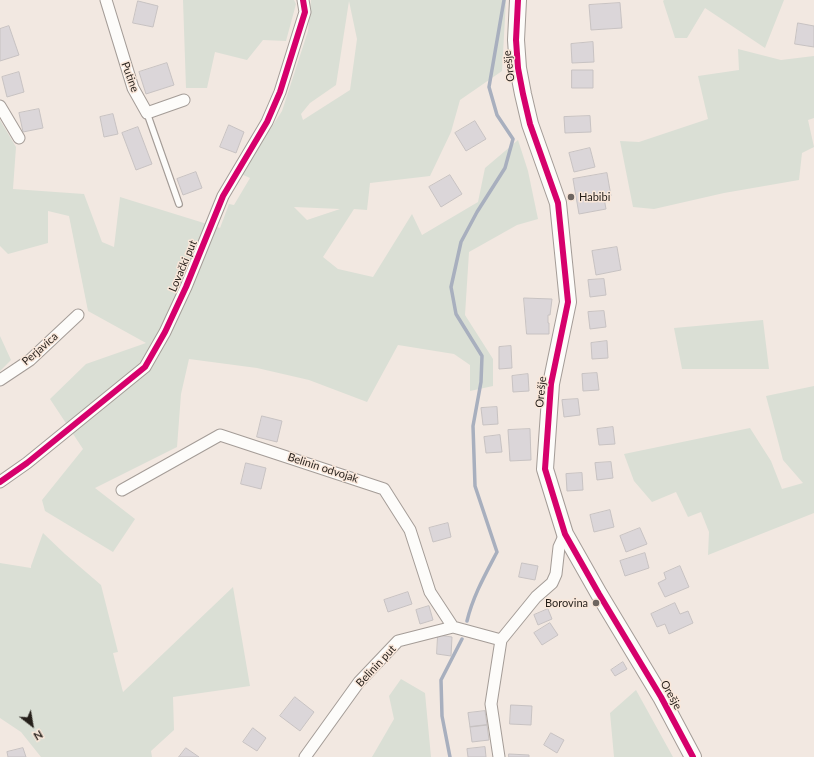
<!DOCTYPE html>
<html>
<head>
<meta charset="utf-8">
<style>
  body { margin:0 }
  #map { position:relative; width:814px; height:757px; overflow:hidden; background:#f2e8e1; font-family:Lato,sans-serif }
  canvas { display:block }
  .north { position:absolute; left:12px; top:705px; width:40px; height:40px; -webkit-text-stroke:3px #f9e7da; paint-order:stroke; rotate:149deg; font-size:11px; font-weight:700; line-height:16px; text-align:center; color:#251f1a }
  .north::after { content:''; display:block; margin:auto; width:14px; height:18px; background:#251f1a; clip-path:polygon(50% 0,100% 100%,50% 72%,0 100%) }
</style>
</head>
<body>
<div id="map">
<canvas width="814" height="757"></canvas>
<div class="north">N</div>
</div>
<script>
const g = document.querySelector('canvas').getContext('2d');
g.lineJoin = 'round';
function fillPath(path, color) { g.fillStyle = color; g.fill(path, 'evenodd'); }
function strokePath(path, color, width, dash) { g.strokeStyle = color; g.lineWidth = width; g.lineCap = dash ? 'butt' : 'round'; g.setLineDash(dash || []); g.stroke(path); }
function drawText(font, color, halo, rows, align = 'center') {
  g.font = font + ' Lato,sans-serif'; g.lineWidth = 3; g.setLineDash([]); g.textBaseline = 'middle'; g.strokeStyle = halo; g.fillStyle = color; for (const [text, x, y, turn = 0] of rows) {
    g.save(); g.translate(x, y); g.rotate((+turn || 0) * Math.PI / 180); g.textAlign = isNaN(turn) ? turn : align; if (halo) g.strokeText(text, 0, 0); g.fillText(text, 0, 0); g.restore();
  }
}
const green = new Path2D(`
  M183,0H294L296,4L286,41L263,40L247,60L215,52L207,88H186Z
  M311,0H506L502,71L460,100L451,132L430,176L370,183L367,210L354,209L323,257L338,269L373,277L412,214L422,235L478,202L485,168L518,140L528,171L538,219L517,225L469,252L465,315L493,359V386L470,391V365L454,354L398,345L367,402L309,380L257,368L189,359L181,394L177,447L95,488L135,519L113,552L45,511L42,500L83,449L50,399L86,364L146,343L88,311L69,216L48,211V243L8,254L0,246V120L16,147L13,189L84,194L102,242L114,247L120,197L220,228L229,204L234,205L250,178L241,174L282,111L308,31ZM349,1L357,39L350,90L303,120L301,114L310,103L336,85ZM294,207L340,209L307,220Z
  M664,0H784L765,48L705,8L687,38H675L663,1Z
  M738,49L781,60L814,56V118L808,120L814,147L802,153L799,180L724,193L654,209L633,207L620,141L639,142L708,119L698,76L739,70Z
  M763,320L769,369H682L674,328Z
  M0,336L11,360L0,371Z
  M814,386V513L708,555L709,532L701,512L688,517L676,492L652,502L634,481L624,454L750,428L771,461L782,489L803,483L783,460L766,396Z
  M43,533L65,554L101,585L118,652L113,653L123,692L233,587L250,686L173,697L174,730L151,751L152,757H41L21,732L0,718V563L31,568V566Z
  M401,679L425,693L431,757H372L394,719L389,696Z
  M636,690L673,757H614L610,713Z`);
const stream = new Path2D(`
  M467,621C473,596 485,575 497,552L475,486L473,426L481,382L482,356L456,314L451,287L461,242L477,212L505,168L513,139L497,115L489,87L504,0
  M450,757L442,716L441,680L462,639`);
const building = new Path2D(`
  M138,1L158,6L153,27L133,23Z
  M620,3L622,28L591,30L589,5Z
  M798,23L814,26V47L795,44Z
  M9,26L19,55L0,61V29Z
  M593,42L594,62L572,63L571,44Z
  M167,63L174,85L146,94L139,72Z
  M572,70H593V88H572Z
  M19,72L24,92L7,97L2,77Z
  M39,109L43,128L23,132L19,113Z
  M113,114L118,134L104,137L100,117Z
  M590,116L591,132L565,133L564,117Z
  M475,121L486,139L466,151L455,133Z
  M229,125L244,132L236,153L220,147Z
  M138,127L152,164L136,170L122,133Z
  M590,148L595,167L574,172L569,153Z
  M196,172L202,188L183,195L177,179Z
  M607,173L611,196L604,198L606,209L579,214L573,179Z
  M450,175L462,194L441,207L429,187Z
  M617,247L621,270L596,275L592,251Z
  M604,279L606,295L590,297L588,280Z
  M524,298L552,299L550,315H548V323H549V334H527Z
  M604,311L606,327L590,329L588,312Z
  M607,341L608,358L592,359L591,343Z
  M511,346L512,368L499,369V347Z
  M597,373L599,390L583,391L582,374Z
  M528,374L529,391L513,392L512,376Z
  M578,399L580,415L564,417L562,400Z
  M497,407L498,424L483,425L481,408Z
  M262,416L282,421L277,442L257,437Z
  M613,427L615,444L599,445L597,429Z
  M530,429L531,460L510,461L508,430Z
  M500,435L502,452L486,453L484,437Z
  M611,462L613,478L597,480L595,463Z
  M246,463L266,468L261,489L241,484Z
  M582,473L583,490L567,491L566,474Z
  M610,510L614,527L594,532L590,515Z
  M448,523L451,537L433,542L429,528Z
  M640,528L647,544L626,552L620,536Z
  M645,553L649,568L625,576L620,561Z
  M522,563L538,566L535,580L519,577Z
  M680,566L689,587L665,597L658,583L666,579L664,573Z
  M408,592L412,604L388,612L384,600Z
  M675,603L680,614L688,611L693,623L669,634L665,624L657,627L651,614Z
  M429,606L433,620L420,624L416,610Z
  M548,609L552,619L538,625L534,615Z
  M550,623L558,635L542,645L534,633Z
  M438,635L452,637L451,656L437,654Z
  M623,662L627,669L615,676L611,670Z
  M295,697L314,712L300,731L280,716Z
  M511,705L532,706L531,725L510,724Z
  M485,711L487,725L470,727L468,713Z
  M487,725L489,740L472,742L470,727Z
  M253,728L266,738L257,751L243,742Z
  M551,733L564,740L557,753L544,745Z
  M485,747L486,757H468L467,749Z
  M23,748L26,757H8L7,752Z
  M186,748L199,757H179Z
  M509,754L529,755V757H509Z`);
const lane = new Path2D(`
  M147,113L179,204`);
const street = new Path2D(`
  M106,0L133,88L147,113L184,100
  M0,106L19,138
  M0,380L30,360L78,315
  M0,482L27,463L145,367L165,332L186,287L223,196L267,122L280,92L305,12L303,0
  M122,490L220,435L384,489L410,530L430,592L453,627
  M305,757L359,682L398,641L453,627L501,640
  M499,757L491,704L501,640L536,597L552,583L556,574L559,547L565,534`);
const secondary = new Path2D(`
  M518,0L516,40L518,68L523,94L530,124L558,203L568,302L551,384L545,469L565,534L599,594L661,697L693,757`);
const cycleway = new Path2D(`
  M518,0L516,40L518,68L523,94L530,124L558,203L568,302L551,384L545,469L565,534L599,594L661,697L693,757
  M0,482L27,463L145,367L165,332L186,287L223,196L267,122L280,92L305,12L303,0`);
const markers = [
  [571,197,4,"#6d6560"],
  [596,603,4,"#6d6560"]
];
const streetNames = [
  ["Orešje",509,66,-97],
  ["Putine",130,77,70],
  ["Lovački put",183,266,-67],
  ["Perjavica",40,349,-41],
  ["Orešje",541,392,-84],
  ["Belinin odvojak",323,468,18],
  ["Belinin put",376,666,-47],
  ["Orešje",671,695,61]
];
const poiNames = [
  ["Habibi",579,197],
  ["Borovina",588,603,"right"]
];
fillPath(green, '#dadfd5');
strokePath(stream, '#a8afbe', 3.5);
fillPath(building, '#dbd6d9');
strokePath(building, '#c7c2c2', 1);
strokePath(lane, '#a49c97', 8);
strokePath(street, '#a49c97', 13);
strokePath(secondary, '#a49c97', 18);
strokePath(lane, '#fdfcfa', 5.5);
strokePath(street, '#fdfcfa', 11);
strokePath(secondary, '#fdfcfa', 16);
strokePath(cycleway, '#d6006c', 6);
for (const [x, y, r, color] of markers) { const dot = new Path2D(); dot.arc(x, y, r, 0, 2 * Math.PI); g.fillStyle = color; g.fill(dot); strokePath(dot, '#f9e7da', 1.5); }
drawText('11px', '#251f1a', '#f9e7da', streetNames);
drawText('11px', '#251f1a', '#f9e7da', poiNames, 'left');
</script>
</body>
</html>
